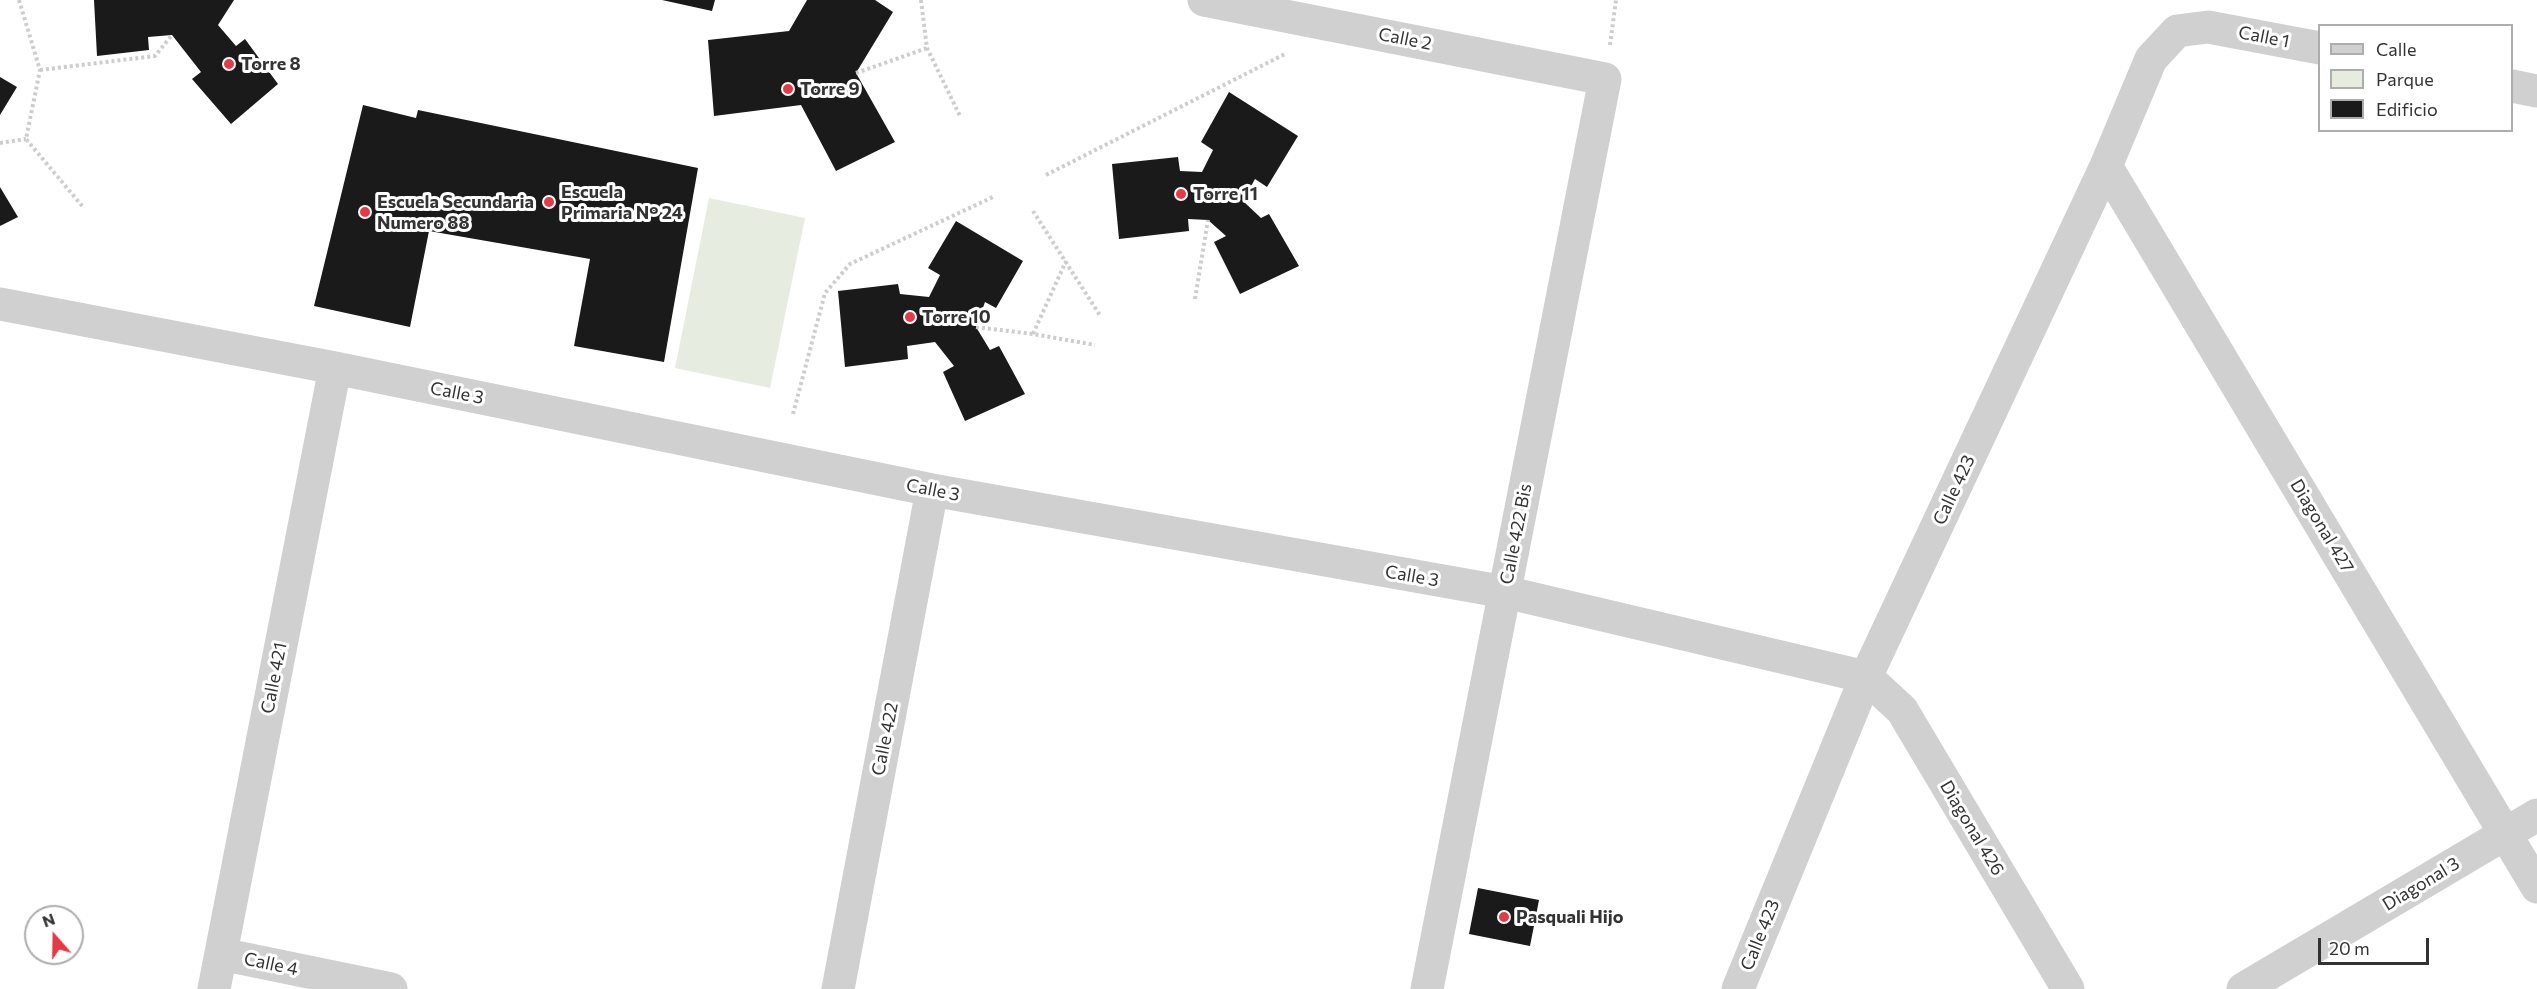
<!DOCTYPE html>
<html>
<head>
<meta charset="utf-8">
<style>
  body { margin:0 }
  #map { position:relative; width:2537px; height:989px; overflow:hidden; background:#fff; font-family:Commissioner,sans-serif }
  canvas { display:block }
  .legend { position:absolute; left:2318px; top:24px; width:195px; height:108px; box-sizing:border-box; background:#fff; border:2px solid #adadad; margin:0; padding:8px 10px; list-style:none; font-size:18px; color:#333 }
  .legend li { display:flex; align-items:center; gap:12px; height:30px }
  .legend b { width:30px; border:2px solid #adadad }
  .north { position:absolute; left:24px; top:905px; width:60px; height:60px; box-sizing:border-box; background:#fff; border:2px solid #adadad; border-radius:50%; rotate:340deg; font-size:16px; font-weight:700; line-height:24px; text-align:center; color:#333 }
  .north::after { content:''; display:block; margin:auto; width:21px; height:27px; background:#e63946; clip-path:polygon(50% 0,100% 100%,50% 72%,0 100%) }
  .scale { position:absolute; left:2318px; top:938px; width:111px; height:27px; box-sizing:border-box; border:3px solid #333; border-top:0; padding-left:8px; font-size:18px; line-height:21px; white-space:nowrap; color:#333; -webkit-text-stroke:4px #fff; paint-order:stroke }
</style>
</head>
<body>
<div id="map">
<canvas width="2537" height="989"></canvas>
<ul class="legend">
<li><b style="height:8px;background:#d0d0d0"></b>Calle</li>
<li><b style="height:16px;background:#e6ecdf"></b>Parque</li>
<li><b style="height:16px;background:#1a1a1a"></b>Edificio</li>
</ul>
<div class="north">N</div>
<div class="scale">20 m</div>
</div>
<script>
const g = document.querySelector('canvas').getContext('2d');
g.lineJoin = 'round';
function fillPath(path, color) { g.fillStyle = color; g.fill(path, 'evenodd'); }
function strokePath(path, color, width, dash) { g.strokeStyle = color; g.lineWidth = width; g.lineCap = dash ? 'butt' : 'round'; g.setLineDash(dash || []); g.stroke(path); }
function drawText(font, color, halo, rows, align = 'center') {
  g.font = font + ' Commissioner,sans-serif'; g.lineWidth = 6; g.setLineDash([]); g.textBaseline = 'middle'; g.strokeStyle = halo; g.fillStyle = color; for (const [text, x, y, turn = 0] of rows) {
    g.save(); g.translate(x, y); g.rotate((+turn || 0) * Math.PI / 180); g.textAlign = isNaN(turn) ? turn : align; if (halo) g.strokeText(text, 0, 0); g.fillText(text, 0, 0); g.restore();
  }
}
const green = new Path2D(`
  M709,198L805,218L770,388L675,368Z`);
const building = new Path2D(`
  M94,0H234L218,25L236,46L245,39L278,84L231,124L192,79L201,72L172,35L148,37L149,50L97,56Z
  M662,0H715L712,11Z
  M807,0H875L893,12L856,73L895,142L836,171L801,105L714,116L708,40L789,31Z
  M0,77L17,87L0,115Z
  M1229,92L1298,136L1267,187L1255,179L1243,201L1261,218L1269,214L1299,266L1240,294L1214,242L1226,236L1208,220L1188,219L1189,231L1119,239L1112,164L1178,157L1180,171L1202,172L1213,150L1201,142Z
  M363,105L416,118L418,110L698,168L664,362L574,346L590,259L429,231L410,327L314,306Z
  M0,187L18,217L0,226Z
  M956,221L1023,261L996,308L985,302L976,327L990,350L999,346L1025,394L965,421L943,372L954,366L935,342L907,346L908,359L845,367L838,291L898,284L900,294L929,297L940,275L928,268Z
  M1478,888L1539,900L1530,946L1469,934Z`);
const path = new Path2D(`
  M19,0L40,70L26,139L83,207
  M921,0L927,48L960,116
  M1610,45L1616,0
  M40,70L155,56L172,35
  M856,73L927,48
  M0,143L26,139
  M1046,175L1287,53
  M1033,211L1101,317
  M1195,299L1208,220
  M976,327L1033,334L1095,345
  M1033,334L1066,261
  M793,414L825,293L850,264L993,197`);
const minor = new Path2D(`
  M1204,0L1605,79L1427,989
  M2512,86L2537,91
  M2106,166L2537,887
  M0,304L335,368L932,490L1505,592L1866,677L1902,710L2068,989
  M221,954L391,989
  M214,989L335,368
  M838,989L932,490
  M1738,989L1866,677L2106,166L2151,59L2177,31L2208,27L2320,48
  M2243,989L2537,815`);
const markers = [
  [229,64,6,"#e63946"],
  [788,89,6,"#e63946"],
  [1181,194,6,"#e63946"],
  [549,202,6,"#e63946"],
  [365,212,6,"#e63946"],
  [910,317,6,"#e63946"],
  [1504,917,6,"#e63946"]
];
const streetNames = [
  ["Calle 1",2264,37,11],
  ["Calle 2",1405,39,11],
  ["Calle 3",457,393,11],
  ["Calle 3",933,490,11],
  ["Calle 423",1954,490,-65],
  ["Diagonal 427",2322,526,59],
  ["Calle 422 Bis",1516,534,-79],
  ["Calle 3",1412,576,10],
  ["Calle 421",274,678,-79],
  ["Calle 422",885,739,-79],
  ["Diagonal 426",1972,828,59],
  ["Diagonal 3",2421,884,-31],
  ["Calle 423",1760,935,-68],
  ["Calle 4",271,964,12]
];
const poiNames = [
  ["Torre 8",241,64],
  ["Torre 9",800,89],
  ["Escuela",561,192],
  ["Primaria N° 24",561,213],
  ["Torre 11",1193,194],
  ["Escuela Secundaria",377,202],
  ["Numero 88",377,223],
  ["Torre 10",922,317],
  ["Pasquali Hijo",1516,917]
];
fillPath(green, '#e6ecdf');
fillPath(building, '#1a1a1a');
strokePath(path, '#cdcdcd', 4, [3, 3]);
strokePath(minor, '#d0d0d0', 33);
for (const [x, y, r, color] of markers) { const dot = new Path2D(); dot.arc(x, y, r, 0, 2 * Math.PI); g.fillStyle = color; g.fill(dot); strokePath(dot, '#fff', 2); }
drawText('18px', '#333', '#fff', streetNames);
drawText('bold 18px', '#333', '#fff', poiNames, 'left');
</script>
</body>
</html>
